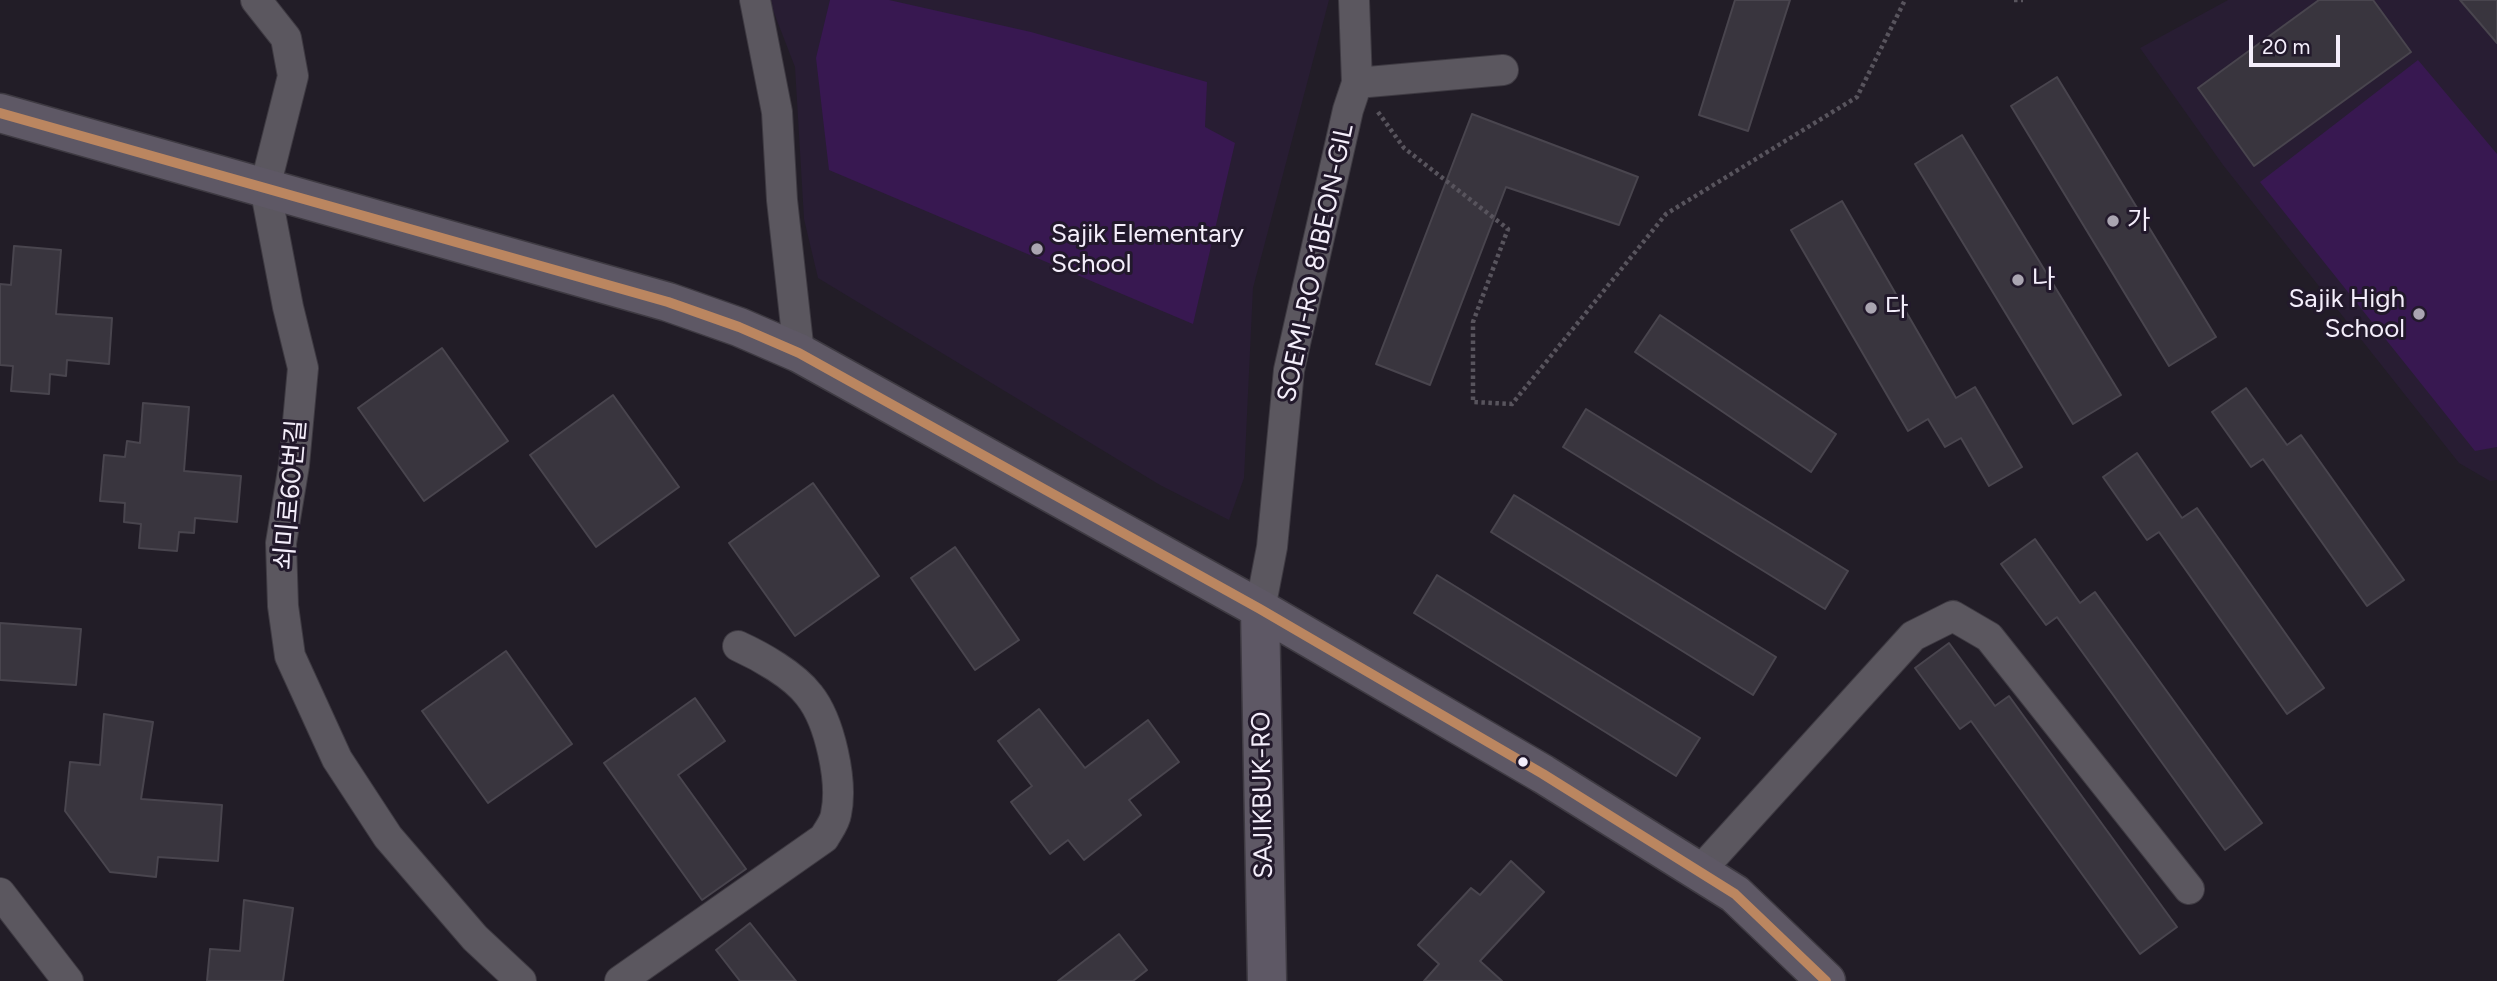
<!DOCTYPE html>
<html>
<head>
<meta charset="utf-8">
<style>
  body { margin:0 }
  #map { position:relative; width:2497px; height:981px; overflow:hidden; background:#221d27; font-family:Figtree,sans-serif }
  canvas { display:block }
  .scale { position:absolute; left:2249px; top:35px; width:91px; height:32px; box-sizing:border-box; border:4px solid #f4eefb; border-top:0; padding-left:9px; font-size:21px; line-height:24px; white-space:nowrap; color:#f4eefb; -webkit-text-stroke:5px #22192b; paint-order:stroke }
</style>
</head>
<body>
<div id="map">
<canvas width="2497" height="981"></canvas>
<div class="scale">20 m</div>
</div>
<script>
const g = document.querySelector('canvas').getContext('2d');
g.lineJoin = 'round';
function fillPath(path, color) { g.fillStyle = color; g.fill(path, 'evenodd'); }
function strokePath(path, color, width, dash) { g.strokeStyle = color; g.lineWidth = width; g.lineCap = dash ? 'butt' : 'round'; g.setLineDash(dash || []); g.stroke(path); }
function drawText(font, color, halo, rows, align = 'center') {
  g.font = font + ' Figtree,"Noto Sans KR",sans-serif'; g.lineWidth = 6; g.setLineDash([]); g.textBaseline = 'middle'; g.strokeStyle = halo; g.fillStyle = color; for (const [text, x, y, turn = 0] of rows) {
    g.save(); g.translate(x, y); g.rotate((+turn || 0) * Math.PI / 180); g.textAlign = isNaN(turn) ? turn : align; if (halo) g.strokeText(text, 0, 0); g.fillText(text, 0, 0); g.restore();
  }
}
const built = new Path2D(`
  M769,0H1329L1253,288L1244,478L1229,520L1160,485L818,278L804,219L795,67Z
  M2228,0H2497V480L2490,481L2459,463L2223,165L2140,48Z`);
const green = new Path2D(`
  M830,0H889L1031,32L1207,82L1205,127L1235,143L1193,324L829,170L816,58Z
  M2418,60L2497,154V447L2475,451L2260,182Z`);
const building = new Path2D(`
  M1735,0H1790L1748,131L1699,115Z
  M2319,0H2373L2411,52L2254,166L2198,88Z
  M2460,0H2497V43Z
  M2057,77L2216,337L2169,366L2011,106Z
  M1472,114L1638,177L1619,225L1506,187L1430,385L1376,364Z
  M1962,135L2121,395L2073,424L1915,164Z
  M1842,201L1956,398L1975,387L2022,467L1989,486L1961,438L1945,447L1928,419L1908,431L1791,230Z
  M14,246L61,250L56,314L112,318L109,364L67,360L66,376L50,374L49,394L11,391L13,366L0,365V284L11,285Z
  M1660,315L1836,434L1811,472L1635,352Z
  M442,348L508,441L424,501L358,408Z
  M2246,388L2287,445L2301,435L2404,580L2367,606L2263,459L2251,467L2212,412Z
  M613,395L679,487L596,547L530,455Z
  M143,403L189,407L184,471L241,476L237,522L195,518L194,533L179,532L177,551L139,548L141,524L124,522L125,503L100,501L104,455L125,457L127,441L140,443Z
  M1586,409L1848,571L1825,609L1563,447Z
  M2137,453L2182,518L2197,508L2324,688L2287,714L2159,532L2147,540L2103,477Z
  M813,483L879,576L795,636L729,543Z
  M1514,495L1776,657L1753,695L1491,532Z
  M2035,539L2080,603L2095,592L2262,823L2225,850L2057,617L2046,625L2001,564Z
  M955,547L1019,640L975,670L911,578Z
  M1437,575L1700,738L1676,776L1414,613Z
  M0,623L81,629L76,685L0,680Z
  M1949,643L1995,706L2009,696L2177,927L2140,954L1971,721L1960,729L1915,668Z
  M506,651L572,744L488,803L422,711Z
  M695,698L725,741L678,775L746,869L702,900L604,763Z
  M1039,709L1085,768L1148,720L1179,762L1129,800L1141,815L1084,860L1068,840L1050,854L1011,802L1032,786L998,741Z
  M104,714L153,722L141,799L222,805L218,861L158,857L156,877L110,872L65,811L70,762L100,765Z
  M1511,861L1544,892L1480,961L1502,981H1424L1439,964L1418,945L1471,888L1480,895Z
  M244,900L293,908L283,981H207L210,949L240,951Z
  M750,923L796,981H740L716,950Z
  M1119,934L1147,970L1133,981H1058Z`);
const path = new Path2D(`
  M2014,0H2023
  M1378,112L1404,148L1508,229L1473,322V402L1512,404L1666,214L1857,97L1905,0`);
const minor = new Path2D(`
  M256,0L286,38L293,76L265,187L288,307L303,368L294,465L281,543L283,606L290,656L337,759L388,837L475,938L521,981
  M755,0L777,112L782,200L799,353
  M1357,83L1503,70
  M1260,609L1272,547L1289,370L1348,110L1357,83L1354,0
  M1699,872L1913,636L1953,616L1989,637L2189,889
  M0,893L68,981
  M620,981L824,838C828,831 835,822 836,814C843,782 830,721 809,695C794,675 760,656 738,646`);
const major = new Path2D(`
  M0,113L668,302L739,327L799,353L1260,609L1543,774L1735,894L1826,981
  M1260,609L1267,981`);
const bus1 = new Path2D(`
  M0,113L668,302L739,327L799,353L1260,609L1543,774L1735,894L1826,981`);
const markers = [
  [2113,221,7,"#aaa5b1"],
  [1037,249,7,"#aaa5b1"],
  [2018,280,7,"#aaa5b1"],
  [1871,308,7,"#aaa5b1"],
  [2419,314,7,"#aaa5b1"],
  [1523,762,6,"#f4eefb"]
];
const poiNames = [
  ["가",2127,221],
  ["Sajik Elementary",1051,234],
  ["School",1051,264],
  ["나",2032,280],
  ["Sajik High",2405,299,"right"],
  ["School",2405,329,"right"],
  ["다",1885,308]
];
const streetNames = [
  ["SOEMI-RO 81BEON-GIL",1316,263,-78],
  ["쇠미로60번길",291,495,-85],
  ["SAJIKBUK-RO",1263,795,-91]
];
fillPath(built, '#281d33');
fillPath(green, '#381851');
fillPath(building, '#39353e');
strokePath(building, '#49454e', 2);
strokePath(minor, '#3e3a42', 32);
strokePath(major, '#3e3a42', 41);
strokePath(path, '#58545d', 4.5, [3.5, 3.5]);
strokePath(minor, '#5b575f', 30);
strokePath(major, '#5e5865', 38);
strokePath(bus1, '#bb8660', 10);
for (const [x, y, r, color] of markers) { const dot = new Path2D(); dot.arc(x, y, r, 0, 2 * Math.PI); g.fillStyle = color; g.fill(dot); strokePath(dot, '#22192b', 2.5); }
drawText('26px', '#f4eefb', '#22192b', poiNames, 'left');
drawText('26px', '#f4eefb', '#22192b', streetNames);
</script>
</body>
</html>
